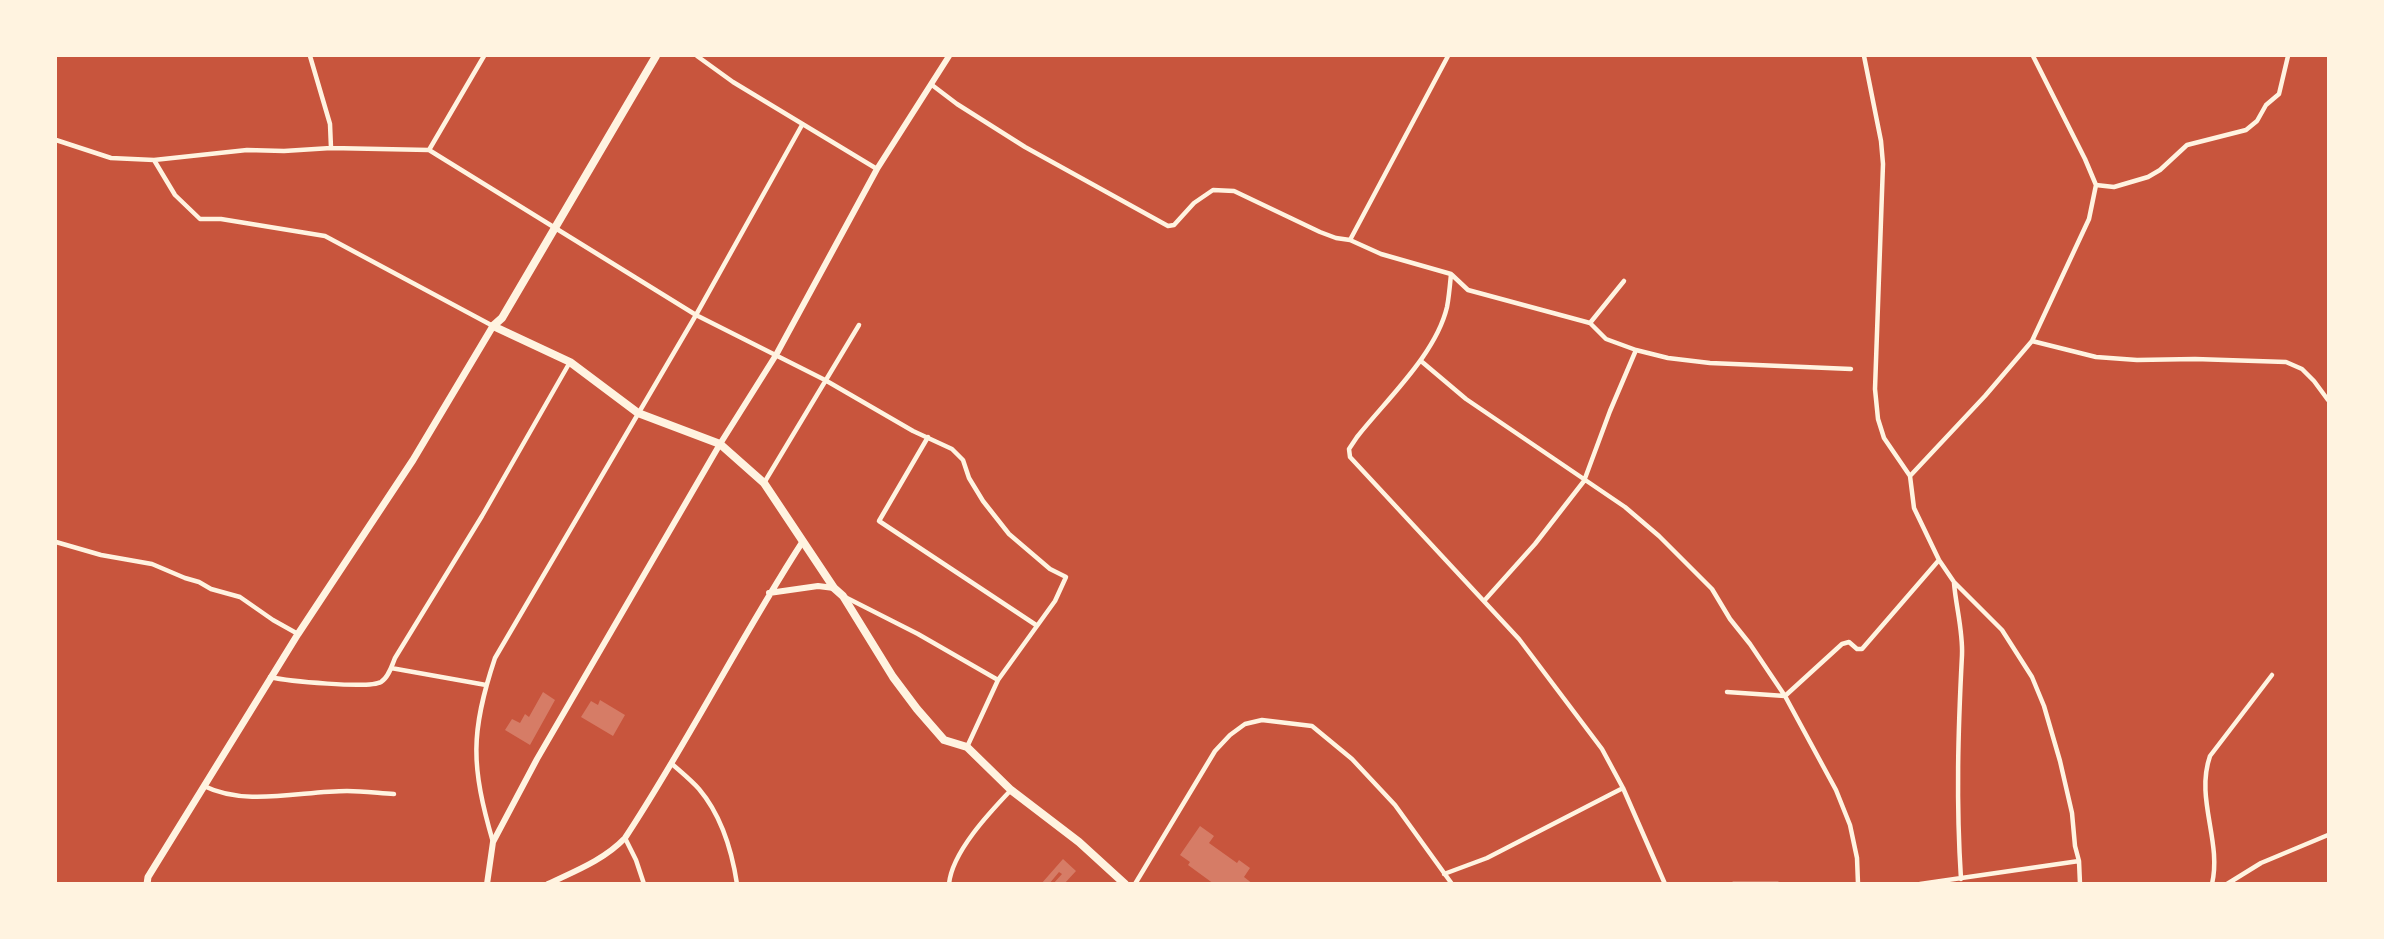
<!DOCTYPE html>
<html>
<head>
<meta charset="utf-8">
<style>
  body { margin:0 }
  #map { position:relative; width:2384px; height:939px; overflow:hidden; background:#c8553d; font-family:"PT Serif",serif }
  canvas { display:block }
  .frame { position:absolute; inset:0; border:57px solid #fff3e0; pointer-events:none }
</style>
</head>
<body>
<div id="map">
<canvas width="2384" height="939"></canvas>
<div class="frame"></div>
</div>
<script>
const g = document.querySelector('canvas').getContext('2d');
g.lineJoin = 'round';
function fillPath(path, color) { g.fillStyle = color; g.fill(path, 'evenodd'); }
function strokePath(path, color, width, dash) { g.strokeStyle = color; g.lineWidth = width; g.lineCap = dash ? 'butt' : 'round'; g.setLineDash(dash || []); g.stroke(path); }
const building = new Path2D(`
  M543,692L555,700L530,745L505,730L512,719L520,723L525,714L529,717Z
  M600,700L625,715L613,736L581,717L591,701L598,705Z
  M1200,826L1214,836L1209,843L1237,863L1239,860L1250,868L1244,877L1253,884H1214L1188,865L1190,862L1180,855Z
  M1063,859L1076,871L1064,884H1053L1062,874L1059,872L1049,884H1041Z`);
const minor = new Path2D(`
  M310,56L330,124L331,148
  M697,56L733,82L877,169
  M1864,56L1881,141L1883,164L1875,389L1878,419L1884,438L1910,476L1914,508L1939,560L1954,582L2002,630L2032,677L2044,706L2060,761L2072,813L2075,846L2079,861L2080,884
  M932,85L957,104L1025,147L1168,226L1174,225L1194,203L1213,190L1234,191L1320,232L1336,238L1350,240L1381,254L1451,274L1468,290L1590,323L1606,339L1636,350L1668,358L1710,363L1851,369
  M56,140L111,158L154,160L175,195L200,219H221L325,236L493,326
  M429,150L484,56
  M154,160L247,150L284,151L331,148L429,150L696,315L825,380L913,431L952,449L963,460L969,478L983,501L1009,534L1050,569L1066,577L1055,601L998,680L967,747
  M2096,185L2114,187L2148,177L2160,170L2187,145L2246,130L2257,121L2266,105L2279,94L2288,56
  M1350,240L1448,56
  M1451,274C1450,285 1449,297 1447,307C1436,354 1387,399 1357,437L1349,449L1350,457L1519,639L1602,749L1623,788L1665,884
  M1590,323L1624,281
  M2032,341L2096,357L2137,360L2195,359L2286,362L2302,369L2314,381L2328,400
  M1421,361L1466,399L1625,507L1659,536L1712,589L1730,619L1750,644L1785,696L1836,790L1850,825L1857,858L1858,884
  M928,437L879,521L1036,625
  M1910,476L1985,396L2032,341L2089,219L2096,185L2085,159L2033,56
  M764,483L859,325
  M56,542L101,555L152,564L185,578L199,582L211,589L240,597L273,620L298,634
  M1954,583C1956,607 1963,631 1962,655C1958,732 1956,802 1961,879
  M845,597L918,634L998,680
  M1484,601L1535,544L1584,481L1610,411L1636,350
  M391,668L486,685
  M270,677C287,681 369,689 381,682C389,677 392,665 395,658L482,516L570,362
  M1727,692L1785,696L1842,644L1849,642L1857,649H1862L1939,560
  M672,764C681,772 691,780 699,789C721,815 732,851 737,884
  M204,786C246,807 301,791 347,791C362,791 378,793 394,794
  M625,838L636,860L644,884
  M493,842C471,766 470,733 495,658L696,315L802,125
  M1444,874L1487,858L1623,788
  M949,884C952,852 990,812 1011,790
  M1135,884L1215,751L1230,735L1245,724L1262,720L1312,726L1352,759L1395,805L1452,884
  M1733,884H1778
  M1920,884L2079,861
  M2212,884C2222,841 2195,799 2210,756L2272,675
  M2227,884L2261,863L2328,835`);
const tertiary = new Path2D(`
  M769,593L818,586L834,588
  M487,884L493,842L537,759L720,444L776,355L877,169L949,56
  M548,884C575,871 604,860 625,838C689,741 740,638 803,541`);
const secondary = new Path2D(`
  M147,884L148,877L298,634L413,460L493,326`);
const primary = new Path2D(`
  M656,56L502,318L493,326L570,362L638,413L720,444L764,483L834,588L843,596L893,677L917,709L944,740L967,747L1011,790L1079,842L1125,884`);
fillPath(building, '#d67c66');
strokePath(minor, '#fff3e0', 4.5);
strokePath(tertiary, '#fff3e0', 6);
strokePath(secondary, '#fff3e0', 7);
strokePath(primary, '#fff3e0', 8);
</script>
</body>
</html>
